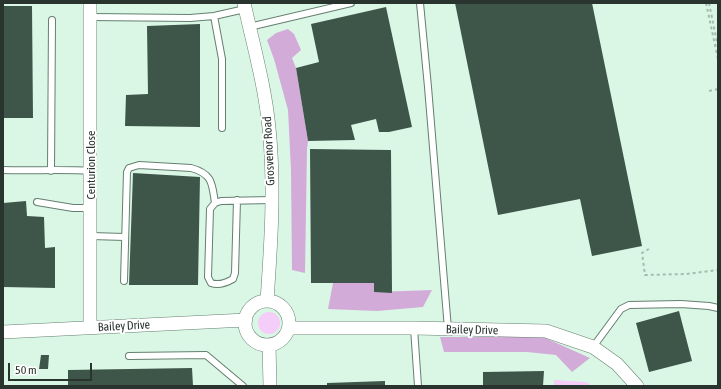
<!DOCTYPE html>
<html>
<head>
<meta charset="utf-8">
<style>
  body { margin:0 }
  #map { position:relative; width:721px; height:389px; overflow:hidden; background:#daf7e6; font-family:"Asap Condensed",sans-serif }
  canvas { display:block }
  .frame { position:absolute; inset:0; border:4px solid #29342e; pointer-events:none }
  .scale { position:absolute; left:8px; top:363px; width:84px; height:18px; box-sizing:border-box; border:2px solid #29342e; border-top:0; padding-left:5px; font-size:12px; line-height:14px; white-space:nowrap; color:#29342e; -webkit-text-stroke:3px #fff; paint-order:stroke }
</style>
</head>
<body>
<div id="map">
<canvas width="721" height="389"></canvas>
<div class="frame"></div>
<div class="scale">50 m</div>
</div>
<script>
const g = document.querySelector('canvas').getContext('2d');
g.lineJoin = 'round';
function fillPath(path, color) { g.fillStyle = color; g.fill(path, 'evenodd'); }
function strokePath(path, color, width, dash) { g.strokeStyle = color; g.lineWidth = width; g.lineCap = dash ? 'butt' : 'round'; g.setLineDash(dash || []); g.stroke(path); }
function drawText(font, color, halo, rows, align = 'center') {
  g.font = font + ' "Asap Condensed",sans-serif'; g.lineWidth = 4; g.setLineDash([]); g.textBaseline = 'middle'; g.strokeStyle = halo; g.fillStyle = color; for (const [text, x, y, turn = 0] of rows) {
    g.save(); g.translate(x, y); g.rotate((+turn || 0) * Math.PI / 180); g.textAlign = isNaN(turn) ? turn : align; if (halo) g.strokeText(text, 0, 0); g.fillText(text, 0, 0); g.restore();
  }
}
const green = new Path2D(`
  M258 323a11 11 0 1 1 22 0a11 11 0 1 1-22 0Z
  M554,380L587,382L591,386H554Z`);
const forest = new Path2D(`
  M288,29L294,34L301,50L292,58L296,68L308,141L307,149L305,273L292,270L291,170L288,110L274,59L267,40L276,33Z
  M333,283H374L375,292L432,290L423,307L377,311L328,309Z
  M440,337H543L590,358L572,372L556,355L527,352H444Z`);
const building = new Path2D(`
  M455,3H592L642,246L592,256L580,199L498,215Z
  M3,6H32L33,118H3Z
  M386,7L412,127L389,132H379L376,119L351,125L355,140L308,141L296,68L319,62L311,24Z
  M200,24V127L125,126L126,95L148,94L147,26Z
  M310,149L391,150L392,293L374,292V283H311Z
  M133,173L200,177L198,285H129Z
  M26,201L27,216L44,217L45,248L55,247V288L3,287V203Z
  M679,311L692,361L649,372L636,323Z
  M41,355H49L48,369H39Z
  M192,368L193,386H68V370Z
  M544,371L543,386H483V372Z
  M385,381V386H327V383Z`);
const path = new Path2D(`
  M706,3L718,59
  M709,3L718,47
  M709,91L718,89
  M649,249L642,253L645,275L686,274L718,270`);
const service = new Path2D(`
  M420,3L428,87L448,329
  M90,17L190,18L214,16
  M249,27L351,3
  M222,128V59L214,16L245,9
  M3,170C32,171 62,169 91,171
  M51,171L52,20
  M237,200L235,273L233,279C226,283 219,286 211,283L208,277L210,209L215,203L221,201L272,200
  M37,202L73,208H91
  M91,236L125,237
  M124,281L127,172L129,168L139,165L191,168C213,174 212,184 215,203
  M414,328L418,386
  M593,347L621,309L629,305L681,304L709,306L718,308
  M129,356L206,355L243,386`);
const minor = new Path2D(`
  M244,3C253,44 265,86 269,128C275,185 271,244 267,301
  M245 323a22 22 0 1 1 44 0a22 22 0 1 1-44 0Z
  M90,327V3
  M289,328H414L546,331L593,347L617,364L637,386
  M3,332L246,320
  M269,345L270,386`);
const streetNames = [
  ["Grosvenor Road",269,151,-93],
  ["Centurion Close",91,165,-90],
  ["Bailey Drive",124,326,-3],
  ["Bailey Drive",472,330,1]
];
fillPath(green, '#f4cdf8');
fillPath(forest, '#d3abd8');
fillPath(building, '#3e5649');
strokePath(service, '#657f70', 8);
strokePath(minor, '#657f70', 14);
strokePath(path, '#a4bcae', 2, [3, 3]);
strokePath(service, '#fff', 6);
strokePath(minor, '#fff', 13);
drawText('12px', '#29342e', '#fff', streetNames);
</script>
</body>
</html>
